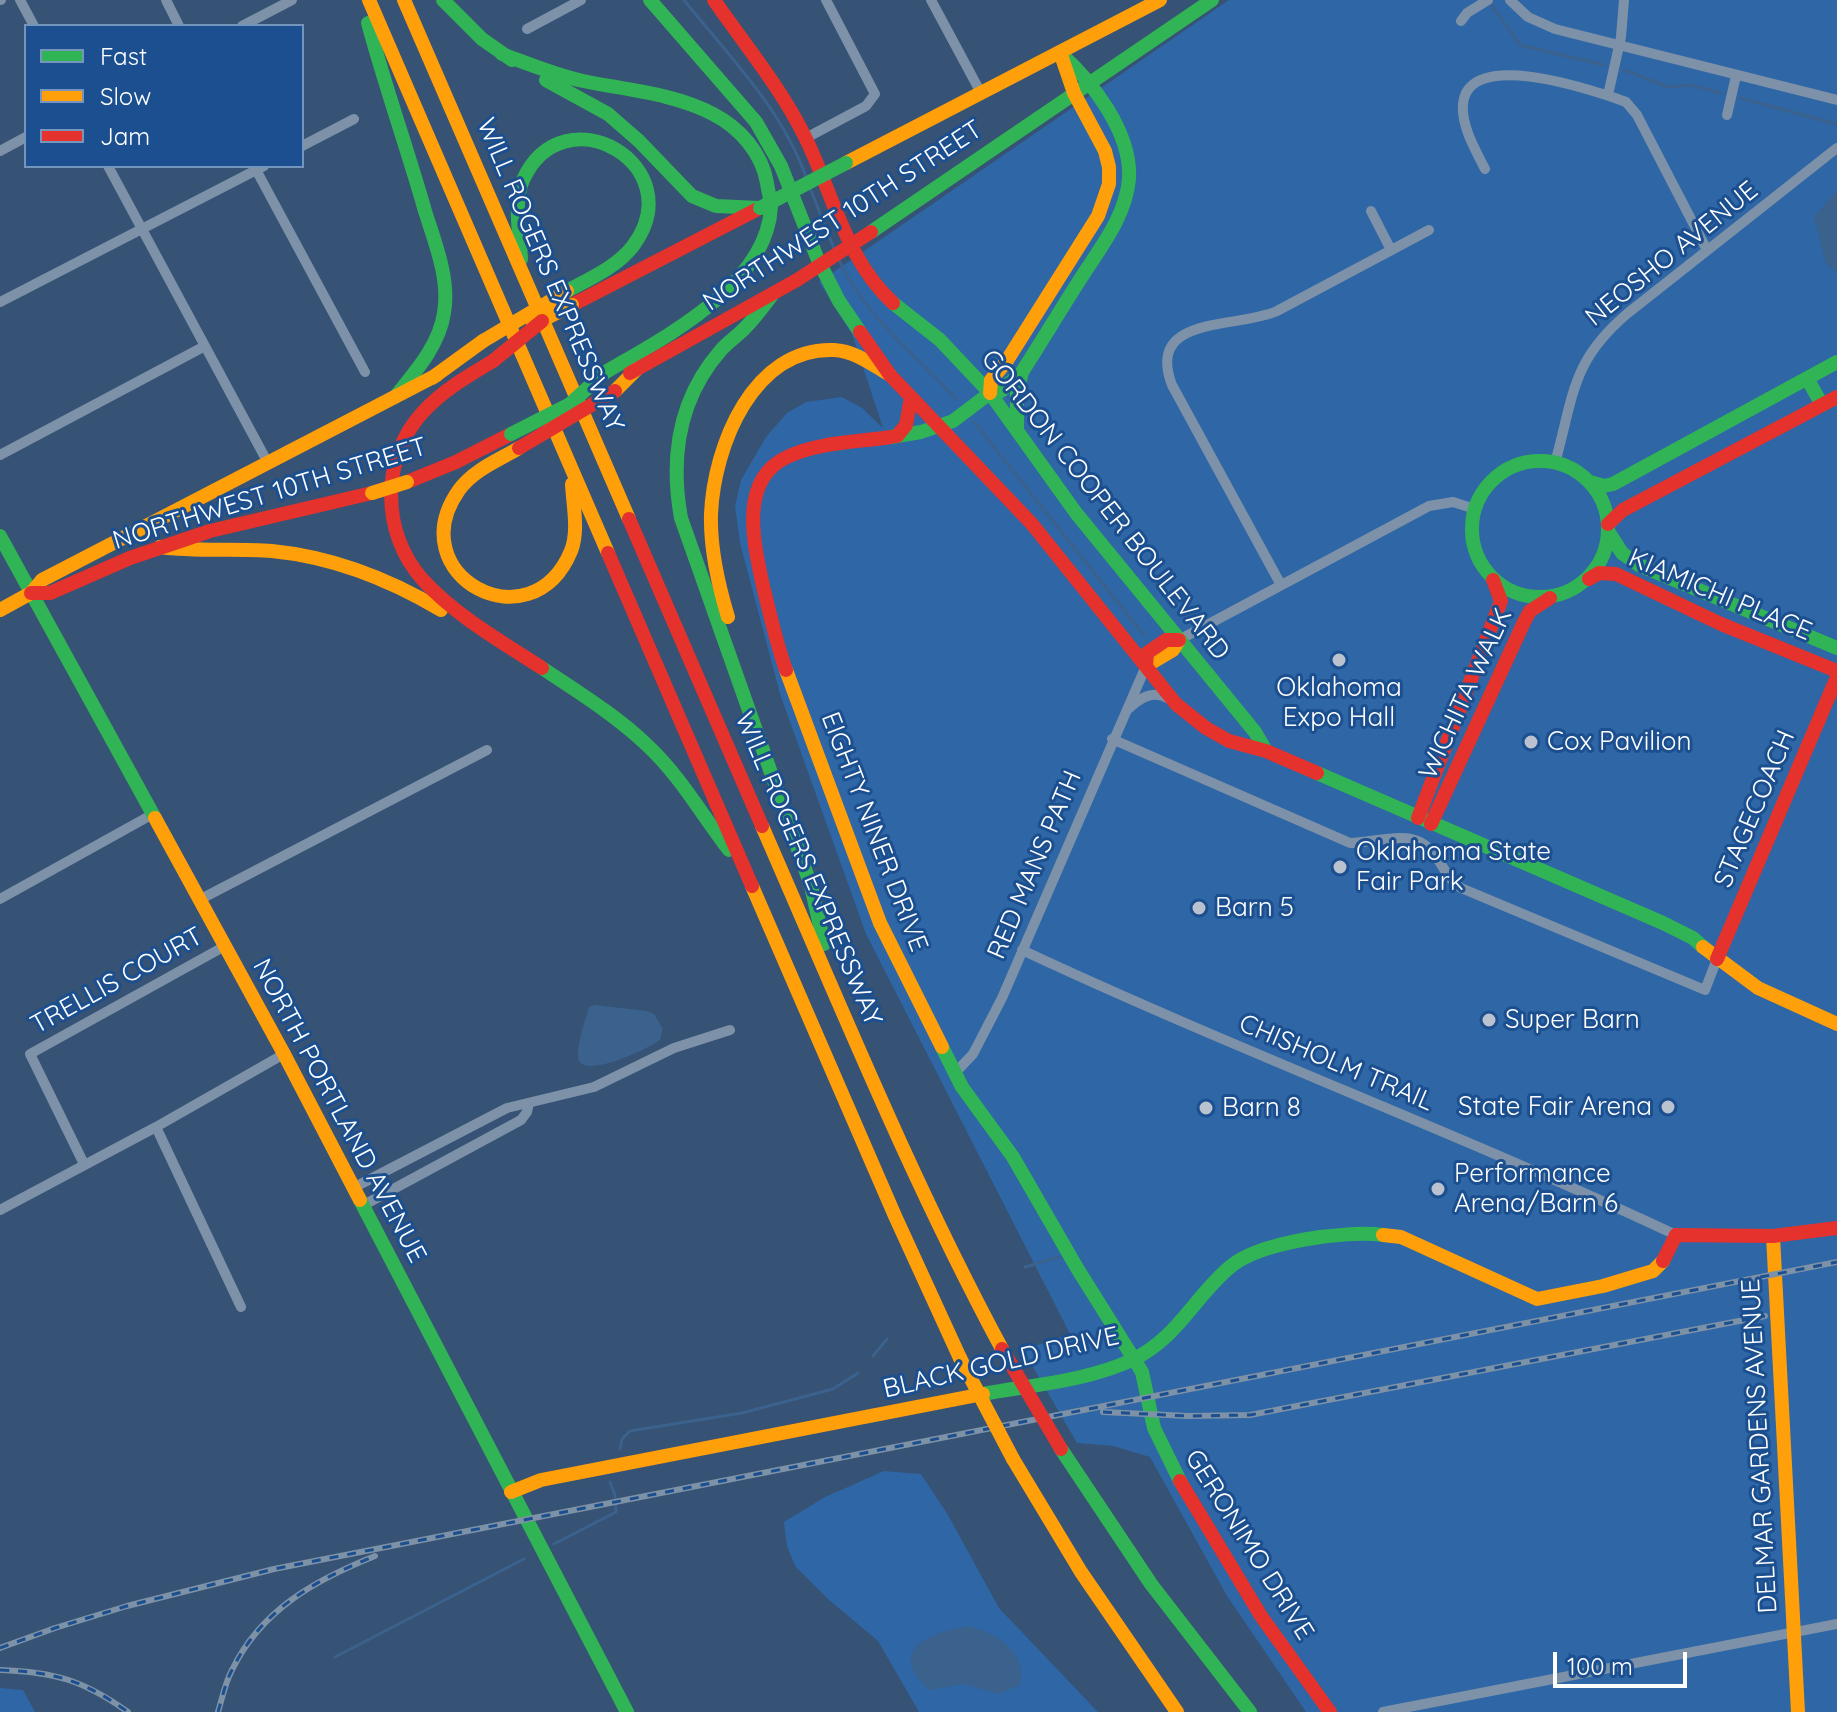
<!DOCTYPE html>
<html>
<head>
<meta charset="utf-8">
<style>
  body { margin:0 }
  #map { position:relative; width:1837px; height:1712px; overflow:hidden; background:#365274; font-family:Quicksand,sans-serif }
  canvas { display:block }
  .legend { position:absolute; left:24px; top:24px; width:280px; height:144px; box-sizing:border-box; background:#1b4f8f; border:2px solid #7695bc; margin:0; padding:10px 14px; list-style:none; font-size:24px; color:#fff }
  .legend li { display:flex; align-items:center; gap:16px; height:40px }
  .legend b { width:40px; border:2px solid #7695bc }
  .scale { position:absolute; left:1553px; top:1652px; width:134px; height:36px; box-sizing:border-box; border:4px solid #fff; border-top:0; padding-left:10px; font-size:24px; line-height:28px; white-space:nowrap; color:#fff; -webkit-text-stroke:6px #1b4f8f; paint-order:stroke }
</style>
</head>
<body>
<div id="map">
<canvas width="1837" height="1712"></canvas>
<ul class="legend">
<li><b style="height:10px;background:#30b455"></b>Fast</li>
<li><b style="height:10px;background:#ff9f0a"></b>Slow</li>
<li><b style="height:10px;background:#e5322d"></b>Jam</li>
</ul>
<div class="scale">100 m</div>
</div>
<script>
const g = document.querySelector('canvas').getContext('2d');
g.lineJoin = 'round';
function fillPath(path, color) { g.fillStyle = color; g.fill(path, 'evenodd'); }
function strokePath(path, color, width, dash) { g.strokeStyle = color; g.lineWidth = width; g.lineCap = dash ? 'butt' : 'round'; g.setLineDash(dash || []); g.stroke(path); }
function drawText(font, color, halo, rows, align = 'center') {
  g.font = font + ' Quicksand,sans-serif'; g.lineWidth = 6; g.setLineDash([]); g.textBaseline = 'middle'; g.strokeStyle = halo; g.fillStyle = color; for (const [text, x, y, turn = 0] of rows) {
    g.save(); g.translate(x, y); g.rotate((+turn || 0) * Math.PI / 180); g.textAlign = isNaN(turn) ? turn : align; if (halo) g.strokeText(text, 0, 0); g.fillText(text, 0, 0); g.restore();
  }
}
const green = new Path2D(`
  M1229,0H1837V1712H1306L1227,1596L1150,1457L1113,1446L1077,1443L1023,1350L1070,1334L866,934L780,694L740,543L735,506L741,480L766,437L787,413L806,402L842,397L862,408L883,428L852,334L819,282Z
  M884,1471L921,1474L948,1515L999,1608L1098,1712H919L878,1641L829,1600L795,1566L787,1546L784,1522L825,1497Z
  M0,1688L23,1690L35,1712H0Z`);
const water = new Path2D(`
  M1837,191V271L1830,268L1826,263L1814,216Z
  M595,1005L647,1011L654,1014L663,1029L660,1040C648,1049 590,1076 580,1062C573,1053 586,1018 589,1007Z
  M967,1626C996,1632 1028,1651 1020,1685L998,1694L964,1684L929,1690C886,1649 928,1634 967,1626Z`);
const stream = new Path2D(`
  M684,0C728,55 782,109 806,177
  M1490,3L1520,45L1604,65
  M1624,70L1668,87L1690,85L1721,93
  M1740,98L1837,124
  M810,188L835,251
  M838,258C864,316 914,353 956,399
  M974,422L1143,634
  M1025,1267L1059,1257
  M873,1356L887,1339
  M620,1449L622,1439L630,1431L742,1413L833,1389L858,1373
  M554,1544L616,1512L615,1495L610,1482
  M335,1657L524,1559`);
const street = new Path2D(`
  M0,0H1
  M20,0L34,26
  M166,0L179,26
  M931,0L981,93
  M1510,0L1528,17L1555,29L1837,100
  M1461,21L1467,13L1488,0
  M242,26L292,0
  M527,29L581,0
  M1608,95L1621,37L1624,0
  M1727,115L1736,76
  M806,138L866,106L875,94L826,0
  M302,146L354,119
  M0,151L26,137
  M108,166L268,463
  M254,166L365,372
  M1485,169C1476,151 1461,126 1463,104C1468,49 1585,88 1615,98L1626,102L1637,115L1707,250
  M1371,211L1391,250
  M0,302L264,166
  M0,455L205,346
  M1555,463C1574,395 1571,361 1628,313L1837,148
  M1281,585L1172,385C1145,314 1238,329 1277,311L1429,230
  M1179,640L1429,506L1453,502L1475,509
  M1127,710C1140,698 1153,689 1169,699
  M1112,739L1350,843C1378,843 1413,826 1434,854C1443,865 1448,880 1461,888L1705,990L1717,959
  M0,899L153,814
  M199,900L487,750
  M1022,950C1238,1051 1461,1134 1676,1235
  M954,1074L973,1054L1002,998L1146,666
  M156,1127L241,1307
  M84,1164L30,1054L225,946
  M353,1188L507,1108L594,1087L674,1048L730,1030
  M362,1206L521,1120L527,1112L529,1103
  M0,1210L156,1127L284,1054
  M1383,1712L1837,1624`);
const fast = new Path2D(`
  M443,0L482,39L512,60
  M650,0L756,122L781,166L818,260L839,301L860,332
  M368,23C385,86 407,148 425,211C435,243 450,279 444,313C439,346 415,372 395,397
  M502,54C529,64 555,75 583,81C626,90 673,93 713,114C740,128 762,153 767,183C768,191 771,200 771,207C767,286 663,338 604,373
  M546,80L608,114L639,141L692,196L716,206L760,208
  M871,232L1212,0
  M521,259C520,234 513,203 523,180C563,91 693,165 633,246C617,267 589,279 567,291
  M772,295C763,307 755,318 744,329C737,336 728,342 721,350C679,398 670,457 681,518L811,886L824,944
  M893,303L940,340L990,393L1076,513L1255,732L1266,751
  M1807,378L1822,405
  M1017,430V394L1022,372
  M891,437L921,432L953,421L990,393L1001,391L1022,372C1042,341 1061,309 1081,278C1100,248 1126,216 1129,179C1132,133 1092,81 1060,53
  M1472 529a68 68 0 1 1 136 0a68 68 0 1 1-136 0Z
  M1590,482L1604,486L1613,484L1837,362
  M1608,531L1622,553L1639,565L1837,648
  M0,536L155,818
  M542,668C578,692 617,716 648,746C680,776 702,815 729,850
  M1317,773L1663,923L1693,938L1703,947
  M942,1047L962,1087L1013,1157L1077,1268L1142,1372L1154,1428L1180,1481
  M360,1200L627,1712
  M983,1394C1032,1385 1087,1381 1132,1360C1178,1338 1194,1297 1230,1267C1259,1242 1345,1230 1383,1235
  M1061,1449L1151,1584L1250,1712`);
const slow = new Path2D(`
  M369,0L608,553
  M404,0L629,519
  M846,163L1160,0
  M432,378L483,341
  M615,391L637,369
  M990,393L991,380L1006,362L1098,216L1109,184V167L1105,151L1074,93L1062,58
  M519,448C499,460 473,470 459,490C399,575 531,647 571,551C579,531 573,505 572,484
  M160,547C197,552 235,548 272,551C333,557 389,579 441,610
  M0,610L31,593L42,580L437,375
  M728,617C718,584 710,549 711,514C714,446 753,347 834,350C855,351 873,365 890,375
  M1146,666L1173,650L1179,640
  M786,670L880,923L942,1047
  M155,818L284,1054L360,1200
  M762,826C839,1002 911,1180 1002,1349
  M752,886L895,1216L960,1358
  M1703,947L1758,988L1837,1024
  M1383,1235L1401,1237L1537,1299L1603,1286L1653,1271L1663,1261
  M1773,1236L1798,1712
  M1013,1459L1081,1572L1177,1712
  M511,1492L541,1480L983,1394`);
const jam = new Path2D(`
  M714,0C745,45 781,88 805,137C833,193 845,259 893,303
  M572,305L756,210
  M860,332L890,375L1032,524L1176,704L1206,728L1229,741L1266,751L1317,773
  M493,361C468,376 443,390 423,412C380,458 381,534 423,580C456,616 502,642 542,668
  M630,373L797,280
  M897,436L906,425L911,397
  M407,482L456,462L511,434
  M629,519L762,826
  M1608,524L1623,510L1837,397
  M608,553L752,886
  M1589,579L1599,573L1616,574L1721,624L1837,671
  M31,593H50L130,558L210,531L372,493
  M1146,666L1147,653L1166,640H1179
  M786,670C776,642 770,614 763,586C754,544 738,480 787,457C818,442 858,442 891,437
  M1418,818L1501,601L1493,580
  M1431,824L1524,622L1530,611L1550,598
  M1717,959L1837,677
  M1663,1261L1676,1235L1773,1236L1837,1228
  M1180,1481L1261,1616L1330,1712`);
const rail = new Path2D(`
  M1103,1412L1188,1416L1250,1415L1765,1316
  M0,1648L55,1628L127,1606L274,1569L1837,1262
  M0,1670C55,1672 83,1680 128,1712
  M218,1712C222,1699 225,1683 232,1670C261,1610 315,1580 375,1556`);
const fastBridge = new Path2D(`
  M760,208L846,163
  M570,404L604,373
  M511,434L578,400`);
const slowBridge = new Path2D(`
  M533,325L572,305
  M483,341L567,291
  M372,493L407,482
  M960,1358L1013,1459`);
const jamBridge = new Path2D(`
  M797,280L871,232
  M493,361L542,321
  M519,448L615,391
  M1002,1349L1061,1449`);
const markers = [
  [1339,660,8,"#b9c2ce"],
  [1531,742,8,"#b9c2ce"],
  [1340,867,8,"#b9c2ce"],
  [1199,908,8,"#b9c2ce"],
  [1489,1020,8,"#b9c2ce"],
  [1668,1107,8,"#b9c2ce"],
  [1206,1108,8,"#b9c2ce"],
  [1438,1189,8,"#b9c2ce"]
];
const streetNames = [
  ["NORTHWEST 10TH STREET",843,216,-33],
  ["NEOSHO AVENUE",1672,254,-39],
  ["WILL ROGERS EXPRESSWAY",550,275,67],
  ["NORTHWEST 10TH STREET",270,494,-17],
  ["GORDON COOPER BOULEVARD",1105,505,52],
  ["KIAMICHI PLACE",1720,595,23],
  ["WICHITA WALK",1466,694,-65],
  ["STAGECOACH",1755,809,-67],
  ["EIGHTY NINER DRIVE",874,832,69],
  ["RED MANS PATH",1035,865,-67],
  ["WILL ROGERS EXPRESSWAY",808,869,67],
  ["TRELLIS COURT",117,981,-29],
  ["CHISHOLM TRAIL",1336,1063,23],
  ["NORTH PORTLAND AVENUE",339,1111,62],
  ["BLACK GOLD DRIVE",1001,1363,-13],
  ["DELMAR GARDENS AVENUE",1760,1446,-93],
  ["GERONIMO DRIVE",1249,1545,58]
];
const poiNames = [
  ["Oklahoma",1339,688,"center"],
  ["Expo Hall",1339,718,"center"],
  ["Cox Pavilion",1547,742],
  ["Oklahoma State",1356,852],
  ["Fair Park",1356,882],
  ["Barn 5",1215,908],
  ["Super Barn",1505,1020],
  ["State Fair Arena",1652,1107,"right"],
  ["Barn 8",1222,1108],
  ["Performance",1454,1174],
  ["Arena/Barn 6",1454,1204]
];
fillPath(green, '#2f66a5');
fillPath(water, '#3b618d');
strokePath(stream, '#3b618d', 3);
strokePath(street, '#7d92a8', 10);
strokePath(fast, '#30b455', 14);
strokePath(slow, '#ff9f0a', 14);
strokePath(jam, '#e5322d', 14);
strokePath(rail, '#7e92a7', 6);
strokePath(rail, '#1b4f8f', 3, [9]);
strokePath(fastBridge, '#30b455', 14);
strokePath(slowBridge, '#ff9f0a', 14);
strokePath(jamBridge, '#e5322d', 14);
for (const [x, y, r, color] of markers) { const dot = new Path2D(); dot.arc(x, y, r, 0, 2 * Math.PI); g.fillStyle = color; g.fill(dot); strokePath(dot, '#1b4f8f', 3); }
drawText('26px', '#fff', '#1b4f8f', streetNames);
drawText('26px', '#fff', '#1b4f8f', poiNames, 'left');
</script>
</body>
</html>
